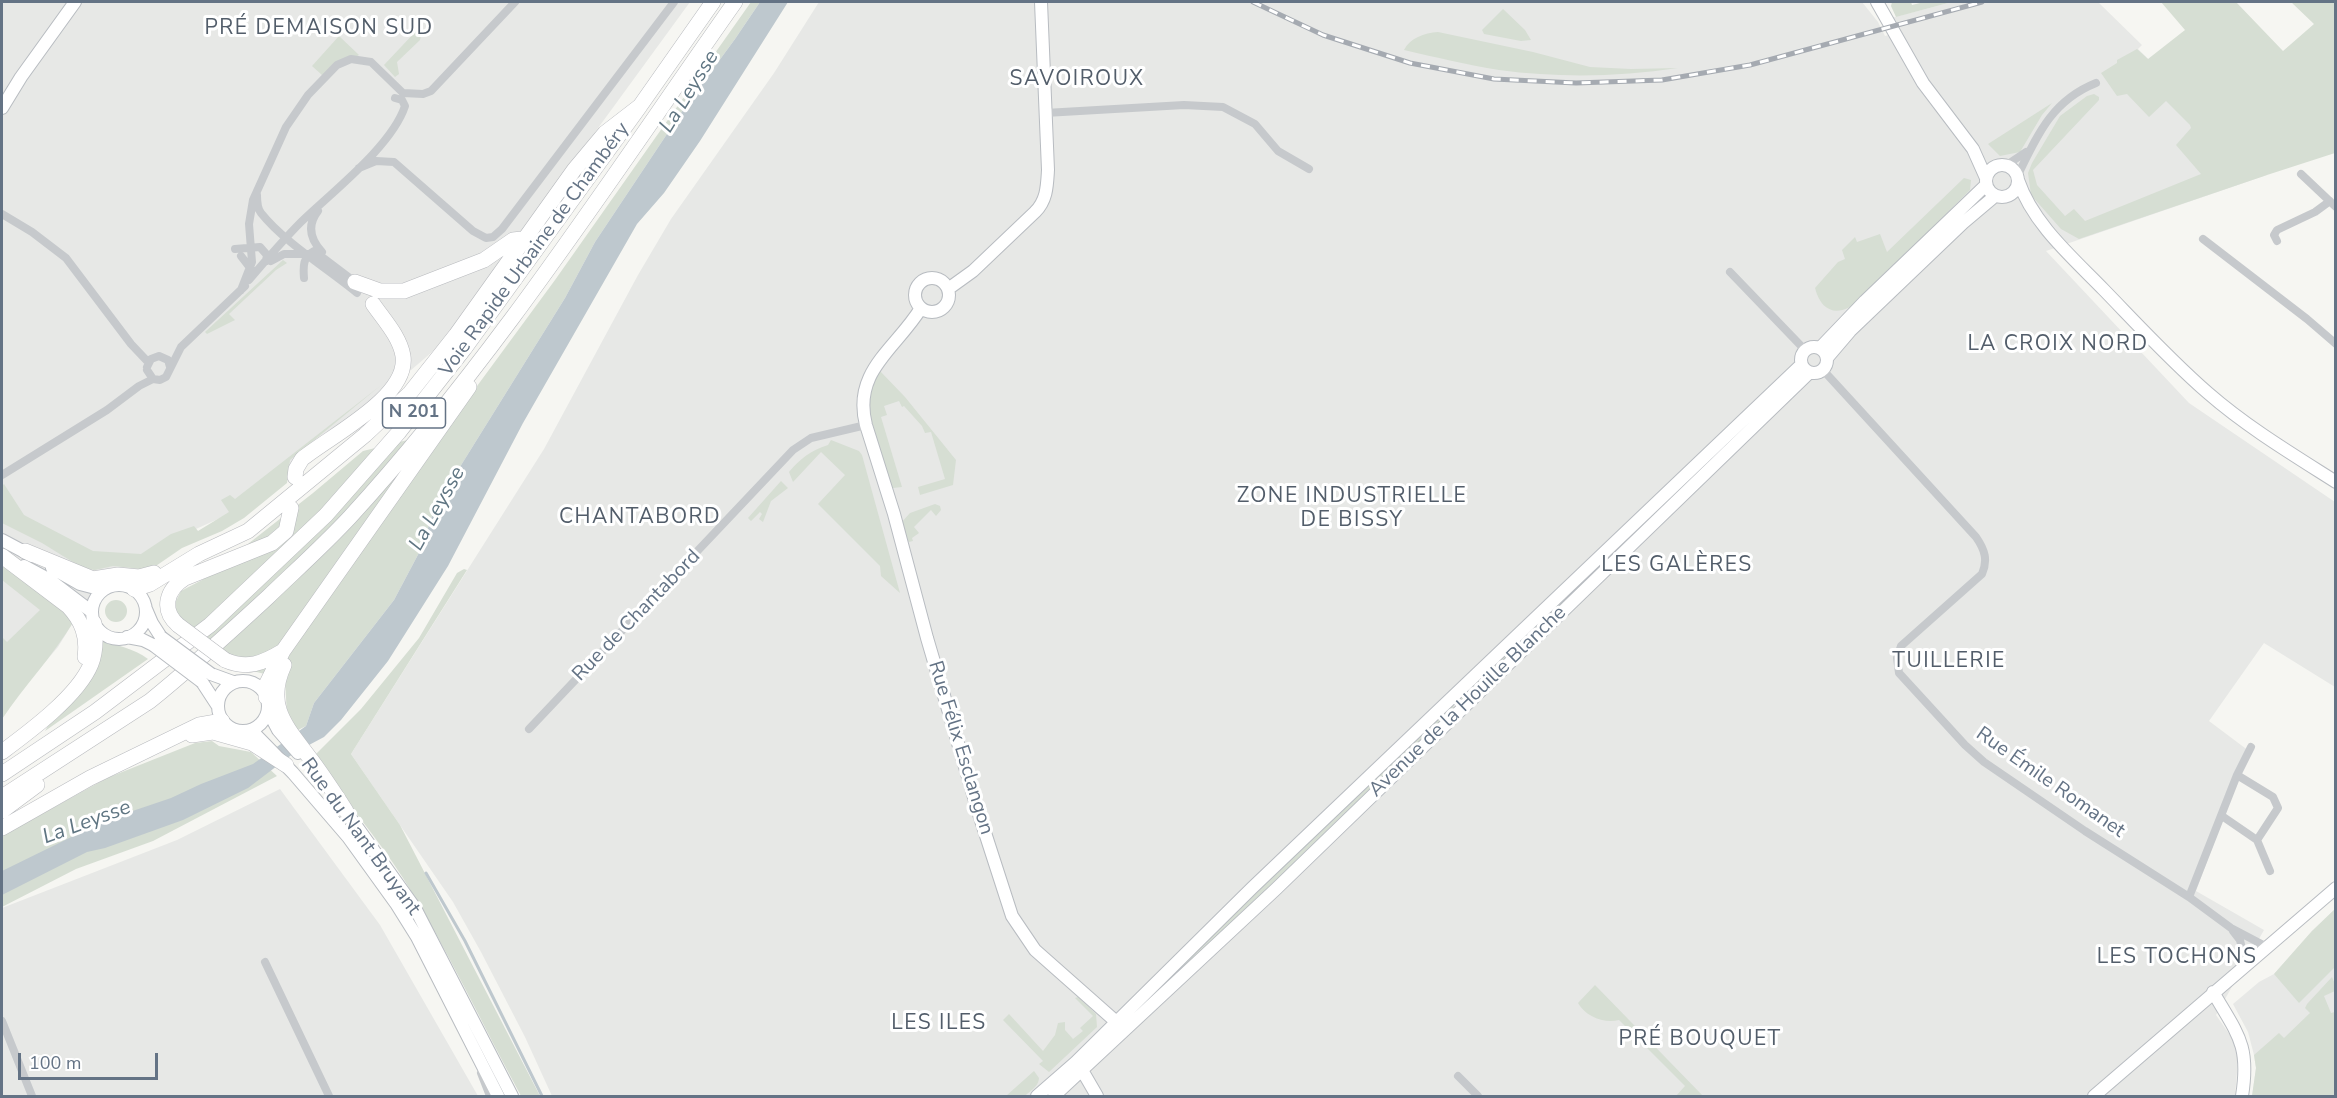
<!DOCTYPE html>
<html>
<head>
<meta charset="utf-8">
<style>
  body { margin:0 }
  #map { position:relative; width:2337px; height:1098px; overflow:hidden; background:#f6f6f2; font-family:"Nunito Sans",sans-serif }
  canvas { display:block }
  .frame { position:absolute; inset:0; border:3px solid #647385; pointer-events:none }
  .scale { position:absolute; left:18px; top:1053px; width:140px; height:27px; box-sizing:border-box; border:3px solid #647385; border-top:0; padding-left:8px; font-size:18px; line-height:21px; white-space:nowrap; color:#647385; -webkit-text-stroke:4px #fff; paint-order:stroke }
</style>
</head>
<body>
<div id="map">
<canvas width="2337" height="1098"></canvas>
<div class="frame"></div>
<div class="scale">100 m</div>
</div>
<script>
const g = document.querySelector('canvas').getContext('2d');
g.lineJoin = 'round';
function fillPath(path, color) { g.fillStyle = color; g.fill(path, 'evenodd'); }
function strokePath(path, color, width, dash) { g.strokeStyle = color; g.lineWidth = width; g.lineCap = dash ? 'butt' : 'round'; g.setLineDash(dash || []); g.stroke(path); }
function drawText(font, color, halo, rows, align = 'center') {
  g.font = font + ' "Nunito Sans",sans-serif'; g.lineWidth = 6; g.setLineDash([]); g.textBaseline = 'middle'; g.strokeStyle = halo; g.fillStyle = color; for (const [text, x, y, turn = 0] of rows) {
    g.save(); g.translate(x, y); g.rotate((+turn || 0) * Math.PI / 180); g.textAlign = isNaN(turn) ? turn : align; if (halo) g.strokeText(text, 0, 0); g.fillText(text, 0, 0); g.restore();
  }
}
const built = new Path2D(`
  M2,2H690L439,346L260,500L176,538L74,621L58,647L24,687L2,719Z
  M819,2H1862L1878,22L1885,36L1899,32L1891,18L1952,2H2098L2142,45L2138,49L2267,175L2046,251L2189,403L2335,502V687L2264,643L2209,721L2249,751L2196,891L2264,930L2216,1015L2232,1038L2238,1060L2235,1096H552L525,1037L481,952L453,902L351,754L544,449L638,275L671,219L774,73Z
  M280,789L380,925L478,1096H2V908L177,840Z
  M2335,909V1096H2252L2256,1068L2254,1055L2248,1032L2233,1004L2259,982L2274,974L2312,931Z`);
const green = new Path2D(`
  M751,2H760L735,39L685,107L595,242L565,298L435,507L421,549L394,600L314,703L306,726L298,730L287,715L285,680C274,676 263,674 253,671C227,662 197,631 176,614V601L181,591L202,580L313,493L363,451L444,431L555,280Z
  M1892,2H1911L1912,5L1924,2H1952L1896,17L1891,6Z
  M2161,2H2236L2283,51L2314,24L2291,2H2335V153L2267,175L2079,239L2061,229L2031,195L2028,173L2032,163L2060,116L2087,96L2094,94L2099,97V100L2033,170L2037,185L2065,216L2074,209L2085,221L2201,174L2176,145L2191,128L2190,125L2166,101L2149,117L2127,94L2117,96L2101,73L2117,63V60L2137,49L2148,59L2185,30Z
  M1503,9L1525,30L1531,40L1521,41L1484,34L1482,30Z
  M417,30L422,31L420,40L397,62L399,74L395,77L384,65Z
  M1438,32L1533,52L1590,67L1631,69L1678,68C1618,77 1559,78 1499,70C1467,65 1435,57 1404,50C1410,38 1424,33 1438,32Z
  M339,36L359,55L322,75L312,66Z
  M2052,103L2042,115L2020,152L2000,156L1988,144Z
  M1964,178L1971,180L1970,190L1861,299C1841,317 1822,315 1815,288L1838,262L1845,259L1842,250L1855,237L1857,242L1880,234L1887,252Z
  M283,260L287,263L276,270L229,314L235,320L207,334L205,332Z
  M879,370L905,397L956,460L953,485L920,495L918,487L945,479L931,432L925,433L922,426L904,406L902,407L899,401L884,406L887,415L881,417L902,487L893,488L890,485L866,401Z
  M380,386L290,460L287,483L244,518L222,531L182,548L150,570L113,566L95,570L84,569L42,543L2,523V486L4,484L24,515L93,551L141,554L171,534L194,526L198,531L229,512L221,500L230,495L235,499Z
  M831,440L859,451L862,455L900,593L881,576L880,566L818,504L845,475L821,452L793,482L789,472C801,458 810,451 828,445Z
  M781,481L788,488L771,501L763,522L759,519L762,514L760,512L751,521L748,518Z
  M1678,488L1676,494L1462,700L1461,698L1464,694Z
  M935,504L940,506L941,510L936,516L931,510L914,527L919,533L912,538L913,541L909,542L905,538L901,523L910,513Z
  M2,565L36,586L74,621C53,656 25,685 2,719V637L7,642L40,610L2,580Z
  M464,569L467,570L351,754L400,825L540,1096H521C482,1024 447,948 403,878C376,835 341,798 316,754L361,709L419,638L457,573Z
  M105 611a11 11 0 1 1 22 0a11 11 0 1 1-22 0Z
  M100,639C116,646 134,648 148,659L45,731Z
  M1453,705L1454,709L1430,737L1156,996L1152,991Z
  M212,741L219,746L251,752L277,776L153,841L76,869L2,907V836L107,778L195,743Z
  M2335,909V967L2299,1003L2274,974L2312,931Z
  M2332,977L2335,984V991L2324,996L2331,1013L2335,1012V1096H2252L2256,1068L2254,1055L2279,1033L2284,1038L2310,1013L2305,1008L2307,1004Z
  M1595,985L1703,1096H1676L1685,1086L1619,1020C1604,1024 1585,1016 1578,1003Z
  M1078,997L1096,1014L1097,1027L1049,1072L1039,1064L1043,1061L1003,1020L1009,1014L1043,1051L1055,1035L1058,1023L1065,1022V1030L1073,1039L1083,1031L1080,1028L1093,1016L1075,998Z
  M1034,1071L1039,1078C1039,1086 1030,1091 1025,1096H1006Z`);
const water = new Path2D(`
  M760,2H788L700,141L664,193L637,224L523,423L448,566L388,661L341,720L324,737L294,753L248,788L183,820L105,848L87,852L2,895V871L106,820L171,798L201,784L253,764L306,726L314,703L394,600L421,549L435,507L565,298L595,242L685,107L735,39Z`);
const stream = new Path2D(`
  M426,873L465,941L542,1096`);
const street = new Path2D(`
  M1045,113L1184,105L1223,107L1255,124L1278,151L1309,169
  M2005,166L2026,152
  M359,168L376,161L394,162L473,231L486,238L493,237L502,229L674,2
  M2301,174L2336,207
  M2017,177C2037,136 2051,101 2096,83
  M257,195C257,202 257,208 261,213C284,242 328,269 357,293
  M318,211C307,225 310,239 322,252
  M2,214L32,232L66,258L131,344L148,362
  M2203,239L2307,319L2336,344
  M2277,241L2274,235L2277,230L2315,212L2330,201
  M235,249L260,247L267,255L266,261
  M241,256L251,269
  M271,261L284,254H308
  M1730,272L1805,350
  M304,278C303,266 303,257 314,251L355,282
  M249,280C266,260 283,240 301,222C332,192 392,146 405,106L402,100L395,98
  M241,290L252,262L249,224L253,200L286,127L308,95L337,65L351,59L371,62L403,93L423,94L431,91L515,2
  M147,367L151,359L159,356L168,360L170,367
  M147,370L153,379L160,380L166,377L181,347L245,286
  M1823,370L1976,537C1985,550 1988,560 1982,574L1901,646L1897,658L1899,673L1965,745L1984,762L2085,831L2189,897L2231,928L2269,948
  M2,475L107,410L139,386L153,379
  M529,729L793,450L811,438L866,425
  M2237,775L2273,797L2278,808L2257,840
  M2222,816L2257,840L2270,871
  M2189,897L2237,775L2251,747
  M2233,931L2240,940L2246,967
  M265,962L329,1096
  M2,1021L32,1096
  M481,1073L490,1096
  M1458,1076L1478,1096`);
const secondary = new Path2D(`
  M1877,2L1923,83L1973,149L1986,178
  M2,108L21,77L75,2
  M1986 181a16 16 0 1 1 32 0a16 16 0 1 1-32 0Z
  M2018,180C2033,224 2072,257 2104,290C2138,325 2171,361 2208,393C2247,427 2292,454 2336,482
  M915 295a17 17 0 1 1 34 0a17 17 0 1 1-34 0Z
  M948,289L973,271L1035,212C1047,200 1047,186 1048,170L1041,2
  M921,308C896,349 852,371 866,425L894,514L927,638L978,811L1012,916L1035,950L1122,1027
  M1801 360a13 13 0 1 1 26 0a13 13 0 1 1-26 0Z
  M1820,348L1865,301L1986,185
  M1827,358L1850,331L1963,223L1995,196
  M2,540L32,556
  M24,566L50,580L92,612
  M52,568L80,584L103,590
  M92 612a27 27 0 1 1 54 0a27 27 0 1 1-54 0Z
  M146,609L152,623L161,637
  M127,637L143,640L153,645
  M211,674L233,682
  M218 706a25 25 0 1 1 50 0a25 25 0 1 1-50 0Z
  M202,682L217,705
  M268,711L278,730L298,753
  M251,730L293,773L348,837L397,905L417,937L498,1096
  M342,806L415,908L512,1096
  M2213,992C2238,1035 2250,1045 2242,1096
  M1079,1065L1097,1096
  M1037,1096L1076,1062L1252,888L1801,365
  M1054,1096L1276,889L1809,373
  M2094,1096L2336,888`);
const highway = new Path2D(`
  M355,282L380,291H404L484,260L513,240L522,239
  M295,477L296,469L302,459C330,436 409,397 403,356C400,337 384,320 373,304
  M25,551L93,579L118,575L139,577L154,573
  M2,556L68,606C82,621 88,636 85,657
  M134,589L150,584L199,554L248,531L365,435L410,393L456,335L574,170L605,133L640,106L713,2
  M178,625C161,610 166,590 185,578L272,543L286,531L291,508
  M225,660C247,670 263,663 283,651
  M284,665C264,708 289,729 312,761C324,777 335,794 346,811
  M266,697L267,683L283,651L469,387
  M192,735L213,732L252,743L286,765
  M2,752C29,732 78,696 91,664C96,651 96,637 94,623
  M2,774L95,712L210,625L326,515L399,432L464,349L640,106
  M2,797L150,701C191,668 229,633 268,597C295,571 324,545 350,517C493,361 613,175 735,2
  M2,811L37,785
  M2,828L90,778L199,725L222,721`);
const rail = new Path2D(`
  M1253,2L1323,35L1410,63L1494,79L1576,83L1662,80L1750,65L1982,2`);
const secondaryBridge = new Path2D(`
  M161,637L211,674
  M153,645L202,682`);
const highwayBridge = new Path2D(`
  M178,625L225,660`);
const shields = [
  [414,413,63]
];
const shieldNames = [
  ["N 201",414,413]
];
const streetNames = [
  ["Voie Rapide Urbaine de Chambéry",535,250,-54],
  ["Rue de Chantabord",637,616,-46],
  ["Avenue de la Houille Blanche",1468,702,-44],
  ["Rue Félix Esclangon",960,748,73],
  ["Rue Émile Romanet",2050,783,35],
  ["Rue du Nant Bruyant",360,837,54]
];
const neighbourhoodNames = [
  ["PRÉ DEMAISON SUD",319,29],
  ["SAVOIROUX",1077,80],
  ["LA CROIX NORD",2058,345],
  ["ZONE INDUSTRIELLE",1352,497],
  ["DE BISSY",1352,521],
  ["CHANTABORD",640,518],
  ["LES GALÈRES",1677,566],
  ["TUILLERIE",1949,662],
  ["LES TOCHONS",2177,958],
  ["LES ILES",939,1024],
  ["PRÉ BOUQUET",1700,1040]
];
const waterNames = [
  ["La Leysse",690,92,-58],
  ["La Leysse",438,509,-61],
  ["La Leysse",87,823,-20]
];
fillPath(built, '#e7e8e6');
fillPath(green, '#d6ded3');
fillPath(water, '#bec8ce');
strokePath(stream, '#bec8ce', 3);
strokePath(secondary, '#b8bcc1', 14);
strokePath(highway, '#b8babe', 16);
strokePath(street, '#c6c9cc', 8);
strokePath(secondary, '#fff', 12);
strokePath(highway, '#fff', 15);
strokePath(rail, '#a5aab1', 5);
strokePath(rail, '#fff', 3, [9]);
strokePath(secondaryBridge, '#b8bcc1', 14, []);
strokePath(highwayBridge, '#b8babe', 16, []);
strokePath(secondaryBridge, '#fff', 12);
strokePath(highwayBridge, '#fff', 15);
for (const [x, y, w] of shields) { const box = new Path2D(); box.roundRect(x - w / 2, y - 15, w, 30, 4.5); g.fillStyle = '#fff'; g.fill(box); strokePath(box, '#647385', 1.5); }
drawText('bold 18px', '#647385', null, shieldNames);
drawText('20px', '#647385', '#fff', streetNames);
g.letterSpacing = '1.5px';
drawText('21px', '#525d6a', '#fff', neighbourhoodNames);
g.letterSpacing = '0px';
drawText('italic 21px', '#5f7582', '#fff', waterNames);
</script>
</body>
</html>
